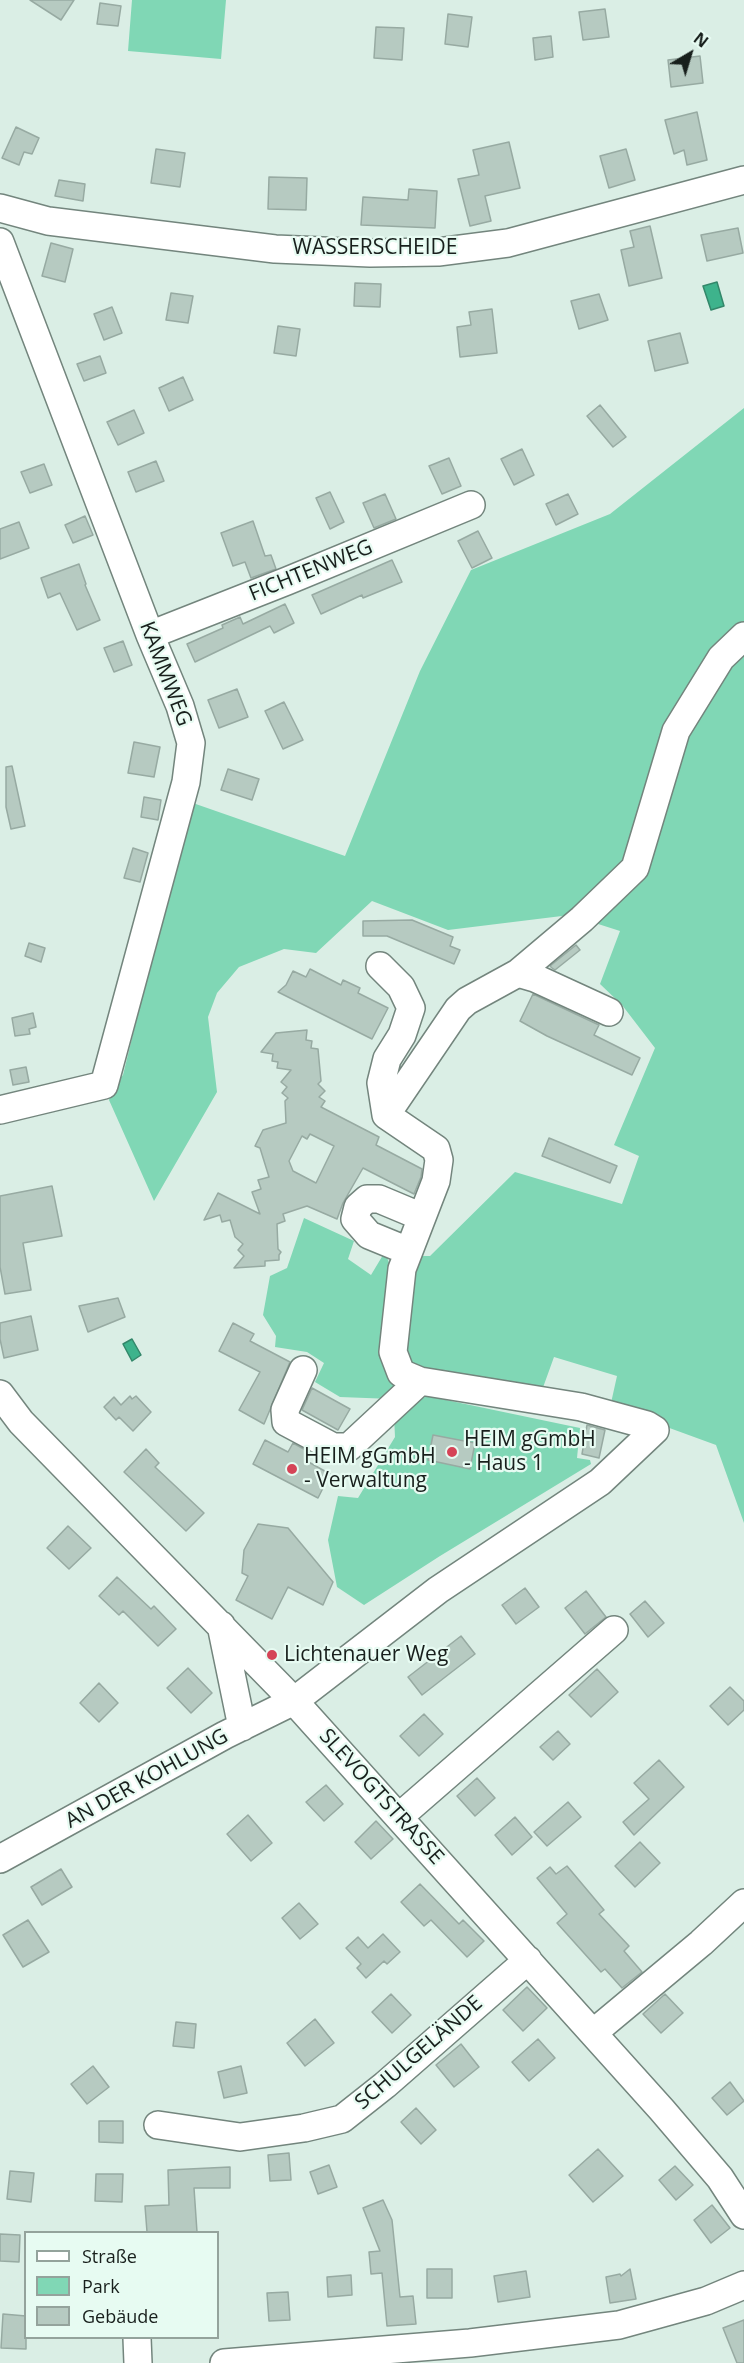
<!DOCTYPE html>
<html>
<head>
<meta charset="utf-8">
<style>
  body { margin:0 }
  #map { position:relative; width:744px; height:2363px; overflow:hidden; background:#daeee5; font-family:"Open Sans",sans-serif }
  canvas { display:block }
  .legend { position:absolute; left:24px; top:2231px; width:195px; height:108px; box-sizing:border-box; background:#e7fbf2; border:2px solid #94a39c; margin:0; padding:8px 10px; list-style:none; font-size:18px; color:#181f1c }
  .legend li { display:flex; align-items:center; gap:12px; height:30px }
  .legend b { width:30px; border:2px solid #94a39c }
  .north { position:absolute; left:660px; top:24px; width:60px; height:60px; -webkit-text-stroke:4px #e7fbf2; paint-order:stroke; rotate:38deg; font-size:16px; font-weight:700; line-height:24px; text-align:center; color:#181f1c }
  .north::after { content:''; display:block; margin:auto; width:21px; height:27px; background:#181f1c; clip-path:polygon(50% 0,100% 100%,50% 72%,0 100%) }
</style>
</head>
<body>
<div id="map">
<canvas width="744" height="2363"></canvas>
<ul class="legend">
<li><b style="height:8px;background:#fff"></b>Straße</li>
<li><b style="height:16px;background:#80d7b5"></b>Park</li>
<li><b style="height:16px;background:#b6cac1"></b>Gebäude</li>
</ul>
<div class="north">N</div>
</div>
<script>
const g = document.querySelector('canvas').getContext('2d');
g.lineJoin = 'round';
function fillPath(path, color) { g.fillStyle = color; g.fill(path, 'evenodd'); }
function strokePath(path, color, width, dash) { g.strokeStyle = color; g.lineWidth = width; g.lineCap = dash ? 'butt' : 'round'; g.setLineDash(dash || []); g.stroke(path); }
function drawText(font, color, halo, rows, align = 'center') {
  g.font = font + ' "Open Sans",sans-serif'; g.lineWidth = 4.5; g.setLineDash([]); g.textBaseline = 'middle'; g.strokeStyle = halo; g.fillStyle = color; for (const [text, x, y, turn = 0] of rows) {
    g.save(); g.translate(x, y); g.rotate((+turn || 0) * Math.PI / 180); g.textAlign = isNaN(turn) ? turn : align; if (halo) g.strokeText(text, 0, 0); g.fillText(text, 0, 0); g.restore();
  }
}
const green = new Path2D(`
  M132,0H226L221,59L128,51Z
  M744,408V1523L716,1445L653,1422L611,1403L617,1376L554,1357L541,1393L421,1377L402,1358L414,1256H430L515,1172L622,1204L639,1156L614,1145L655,1048L622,1005L600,984L620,931L570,915L448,930L372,901L316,953L284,949L239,967L217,993L208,1017L217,1092L154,1201L109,1100L113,1086L123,1075L190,802L345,856L420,671L471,570L610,514Z
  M304,1218L354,1241L348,1259L371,1275L383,1255L387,1257L394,1278L398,1385L392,1399L340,1397L315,1382L324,1363L307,1352L275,1347L276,1336L263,1315L270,1276L287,1268Z
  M427,1396L580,1428L577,1458L590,1460L591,1464L440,1556L364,1605L337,1587L328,1540L338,1496L358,1498L395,1437L394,1416L410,1404Z`);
const water = new Path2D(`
  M717,282L724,306L711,310L703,286Z
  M132,1339L141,1355L132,1361L123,1344Z`);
const building = new Path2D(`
  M30,0H74L61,20Z
  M100,3L121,6L118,26L97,24Z
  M605,9L609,37L583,40L579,12Z
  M448,14L472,17L468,47L445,44Z
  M376,27L404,28L402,60L374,58Z
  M551,36L553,57L535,60L533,38Z
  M700,56L703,83L671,87L668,60Z
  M697,112L707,160L687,165L684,150L674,154L665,120Z
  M16,127L39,138L32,154L24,152L19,165L2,158Z
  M509,142L520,188L485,196L491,221L470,226L458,179L479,175L473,150Z
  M156,149L185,153L180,187L151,183Z
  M626,149L635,180L609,188L600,156Z
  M269,177L307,178L306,210L268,209Z
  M59,180L85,184L83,201L55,196Z
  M409,189L437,191L435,228L361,225L363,197L408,200Z
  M650,226L662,278L629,286L621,250L634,247L630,231Z
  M738,228L743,253L707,261L701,235Z
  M51,243L73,249L65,282L42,276Z
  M355,283L381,284L380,307L354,306Z
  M171,293L193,296L188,323L166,320Z
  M599,294L608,320L579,329L571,301Z
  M112,307L122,333L104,340L94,314Z
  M492,309L497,353L460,357L457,327L471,325L469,312Z
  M278,326L300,329L296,356L274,353Z
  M680,333L688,363L655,371L648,341Z
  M100,356L106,373L84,381L77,364Z
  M183,377L193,400L169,411L159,388Z
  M600,405L626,437L613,447L587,416Z
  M134,410L144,433L118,445L107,422Z
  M522,449L534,475L514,485L501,459Z
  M449,458L461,486L442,494L429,466Z
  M156,461L164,481L136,492L128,472Z
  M44,464L52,485L30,493L21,472Z
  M330,492L344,522L330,529L316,498Z
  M385,494L396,519L374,528L363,503Z
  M568,494L578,514L556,525L546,504Z
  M85,516L93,535L73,543L65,525Z
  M253,521L265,556L271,555L276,569L251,578L245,562L233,566L221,533Z
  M19,522L29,548L0,559V529Z
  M478,531L492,558L472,568L458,541Z
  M392,560L402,582L363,598L362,595L321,614L312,595Z
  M79,564L86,584L85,585L100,620L77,630L60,593L48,598L41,578Z
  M285,604L294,623L274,633L270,626L195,662L187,644L223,628L222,625L240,617L243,624Z
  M123,641L132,665L114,672L104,648Z
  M237,689L248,717L219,728L208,700Z
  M284,702L303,740L283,749L265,711Z
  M134,742L160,747L154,777L128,773Z
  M12,766L25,826L11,829L6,807V767Z
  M228,769L259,779L252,800L221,790Z
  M144,797L161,800L158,820L141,817Z
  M133,848L148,853L140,882L124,878Z
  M363,921L412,920L453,937L450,946L460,950L454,964L387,936H363Z
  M29,943L45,948L41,962L25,956Z
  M576,945L580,950L555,970L552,968L550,966Z
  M310,969L341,985L343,980L360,988L358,993L388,1008L372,1039L278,992L286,985L293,971L306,977Z
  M533,994L599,1025L594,1035L640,1058L632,1075L547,1036L520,1021Z
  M33,1013L36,1027L29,1029L30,1034L15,1036L12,1018Z
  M307,1030L306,1040L312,1041L311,1048L318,1049L321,1081L318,1084L325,1091L319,1097L325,1101L321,1107L379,1137L376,1145L422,1169L421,1177L414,1194L363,1168L343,1203L337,1219L307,1206L283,1214L285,1221L277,1224L278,1249L281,1252L279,1255V1260L265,1261V1266L234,1268L244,1256L238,1250L243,1244L235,1237L230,1220L222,1222L220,1215L204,1220L218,1193L260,1214L252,1192L261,1189L258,1180L269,1177L260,1148L255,1146L263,1130L286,1123L285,1101L288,1098L282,1093L287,1087L281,1082L291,1070L277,1068L278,1062L272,1061L273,1054L261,1052L276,1033ZM310,1134L334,1146L316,1183L293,1171L289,1161L302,1136L307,1139Z
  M26,1067L29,1082L13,1085L10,1070Z
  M549,1138L617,1166L610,1183L542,1156Z
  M52,1186L62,1236L23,1243L31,1290L5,1294L0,1267V1196Z
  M118,1298L125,1317L88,1332L79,1306Z
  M31,1316L38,1350L4,1358L0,1339V1323Z
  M233,1323L254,1334L250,1341L290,1362L264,1424L239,1410L260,1372L219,1351Z
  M312,1388L350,1409L338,1430L302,1410Z
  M130,1396L132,1399L136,1396L151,1412L133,1431L119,1417L116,1420L104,1407L114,1397L121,1405Z
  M587,1425L605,1430L599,1458L582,1454Z
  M433,1435L475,1443L470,1469L428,1460Z
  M265,1440L288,1452L293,1443L309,1452L305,1460L330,1474L318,1498L253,1464Z
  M146,1449L159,1463L155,1467L204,1513L186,1531L124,1472Z
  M258,1524L288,1528L333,1582L323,1605L288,1587L272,1619L236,1600L248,1576L242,1573L244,1550Z
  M68,1526L91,1548L69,1569L47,1548Z
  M117,1577L151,1609L154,1606L176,1629L158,1646L123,1611L119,1615L99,1596Z
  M525,1588L539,1607L516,1624L502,1605Z
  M586,1591L606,1617L585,1634L565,1608Z
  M645,1601L664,1623L648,1637L630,1614Z
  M461,1636L475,1654L422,1695L408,1677Z
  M188,1668L212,1693L191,1713L167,1688Z
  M597,1669L618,1692L591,1717L569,1695Z
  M99,1683L118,1703L99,1722L80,1703Z
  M730,1687L744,1701V1710L728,1725L710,1706Z
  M424,1714L443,1734L419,1756L400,1736Z
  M558,1731L570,1744L553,1760L540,1747Z
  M659,1760L684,1787L634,1835L623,1822L649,1799L634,1783Z
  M477,1778L495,1798L475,1816L457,1796Z
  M326,1785L343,1804L324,1821L306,1802Z
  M568,1802L581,1817L547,1846L534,1832Z
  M248,1815L272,1843L251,1861L227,1834Z
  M515,1817L532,1837L512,1855L495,1835Z
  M376,1821L393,1839L371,1859L355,1842Z
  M640,1842L660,1863L635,1887L615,1866Z
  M567,1866L604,1910L599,1914L629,1946L624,1951L642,1972L622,1988L605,1969L601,1972L557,1923L567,1914L537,1878L550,1867L556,1874Z
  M61,1869L72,1887L42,1905L31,1887Z
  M420,1884L459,1924L463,1920L484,1941L467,1957L431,1920L424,1926L401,1902Z
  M299,1903L318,1924L300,1939L282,1918Z
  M28,1920L49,1952L23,1967L3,1935Z
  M383,1934L400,1952L387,1964L384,1961L366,1978L357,1968L361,1964L346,1948L358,1937L368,1948Z
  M527,1987L547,2008L523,2031L503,2010Z
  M391,1994L411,2015L392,2033L372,2012Z
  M665,1994L683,2013L661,2033L643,2014Z
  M315,2019L334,2043L305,2066L287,2043Z
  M176,2022L196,2024L194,2048L173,2046Z
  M538,2039L555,2058L529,2081L512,2062Z
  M461,2044L479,2067L454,2087L436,2065Z
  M93,2066L109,2087L87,2104L71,2084Z
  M241,2066L247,2093L224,2098L218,2072Z
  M730,2082L744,2101L727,2115L712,2098Z
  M416,2108L436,2130L421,2144L401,2122Z
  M99,2121H123V2143L99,2142Z
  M598,2149L623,2176L593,2202L569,2175Z
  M289,2153L291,2180L270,2181L268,2155Z
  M329,2165L337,2187L318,2194L310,2172Z
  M675,2166L693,2185L676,2200L659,2180Z
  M230,2167V2188H194L197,2232H147L145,2206L169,2205L168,2170Z
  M10,2171L34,2173L31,2202L7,2199Z
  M96,2174H123L122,2202L95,2201Z
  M383,2200L392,2220L400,2297L413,2296L416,2324L387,2326L382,2273L371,2274L369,2252L380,2251L363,2208Z
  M712,2205L730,2228L711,2243L694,2220Z
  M0,2234L20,2235L19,2262L0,2261Z
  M427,2269H452V2298H427Z
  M630,2269L636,2299L610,2303L606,2277L620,2274L621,2276Z
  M526,2271L530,2297L498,2302L494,2276Z
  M351,2275L352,2295L328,2297L327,2277Z
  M288,2292L290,2320L269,2321L267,2293Z
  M3,2314L26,2316V2349L1,2348Z
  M744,2320V2363H737L723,2328Z`);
const minor = new Path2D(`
  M0,208L48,221L275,249L370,253L438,252L508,243L744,180
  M0,242L150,635L180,706L191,743L186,782L104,1085L0,1110
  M150,635L287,581L471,505
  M380,966L401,987L411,1008L402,1035L387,1059L381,1083L386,1115
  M518,973L582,919L635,868L676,731L721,658L744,636
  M408,1251L369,1235L355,1219L358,1207L367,1199H379L422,1217
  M303,1370L285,1410L286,1422L333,1447H349L420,1381
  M0,1394L21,1422L294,1701L662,2110L720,2178L744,2215
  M221,1625L242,1727
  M399,1817L614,1630
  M0,1859L225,1735L294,1701L438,1590L600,1482L655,1430L647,1425L581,1407L420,1381L401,1373L393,1352L402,1269L436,1181L439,1160L436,1149L386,1115L458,1009L467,1001L518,973L535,978L609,1012
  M593,2033L701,1943L744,1903
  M158,2125L240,2137L304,2128L342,2119L385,2085L528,1960
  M137,2338L138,2363
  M224,2363L470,2343L619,2325L706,2301L744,2285`);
const markers = [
  [452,1452,6,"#d54457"],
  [292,1469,6,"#d54457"],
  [272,1655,6,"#d54457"]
];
const streetNames = [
  ["WASSERSCHEIDE",375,248],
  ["FICHTENWEG",311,571,-22],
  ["KAMMWEG",165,674,69],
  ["AN DER KOHLUNG",147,1779,-29],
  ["SLEVOGTSTRASSE",381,1797,48],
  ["SCHULGELÄNDE",419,2053,-41]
];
const poiNames = [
  ["HEIM gGmbH",464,1440],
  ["- Haus 1",464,1464],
  ["HEIM gGmbH",304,1457],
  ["- Verwaltung",304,1481],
  ["Lichtenauer Weg",284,1655]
];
fillPath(green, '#80d7b5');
fillPath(water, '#3eb38c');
strokePath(water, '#33876a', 1.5);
fillPath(building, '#b6cac1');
strokePath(building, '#97aaa2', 1.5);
strokePath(minor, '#73857d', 30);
strokePath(minor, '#fff', 27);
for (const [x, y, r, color] of markers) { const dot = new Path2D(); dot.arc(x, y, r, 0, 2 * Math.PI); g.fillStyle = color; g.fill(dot); strokePath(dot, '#e7fbf2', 2); }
drawText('21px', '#181f1c', '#e7fbf2', streetNames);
drawText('21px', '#181f1c', '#e7fbf2', poiNames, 'left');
</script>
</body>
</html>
